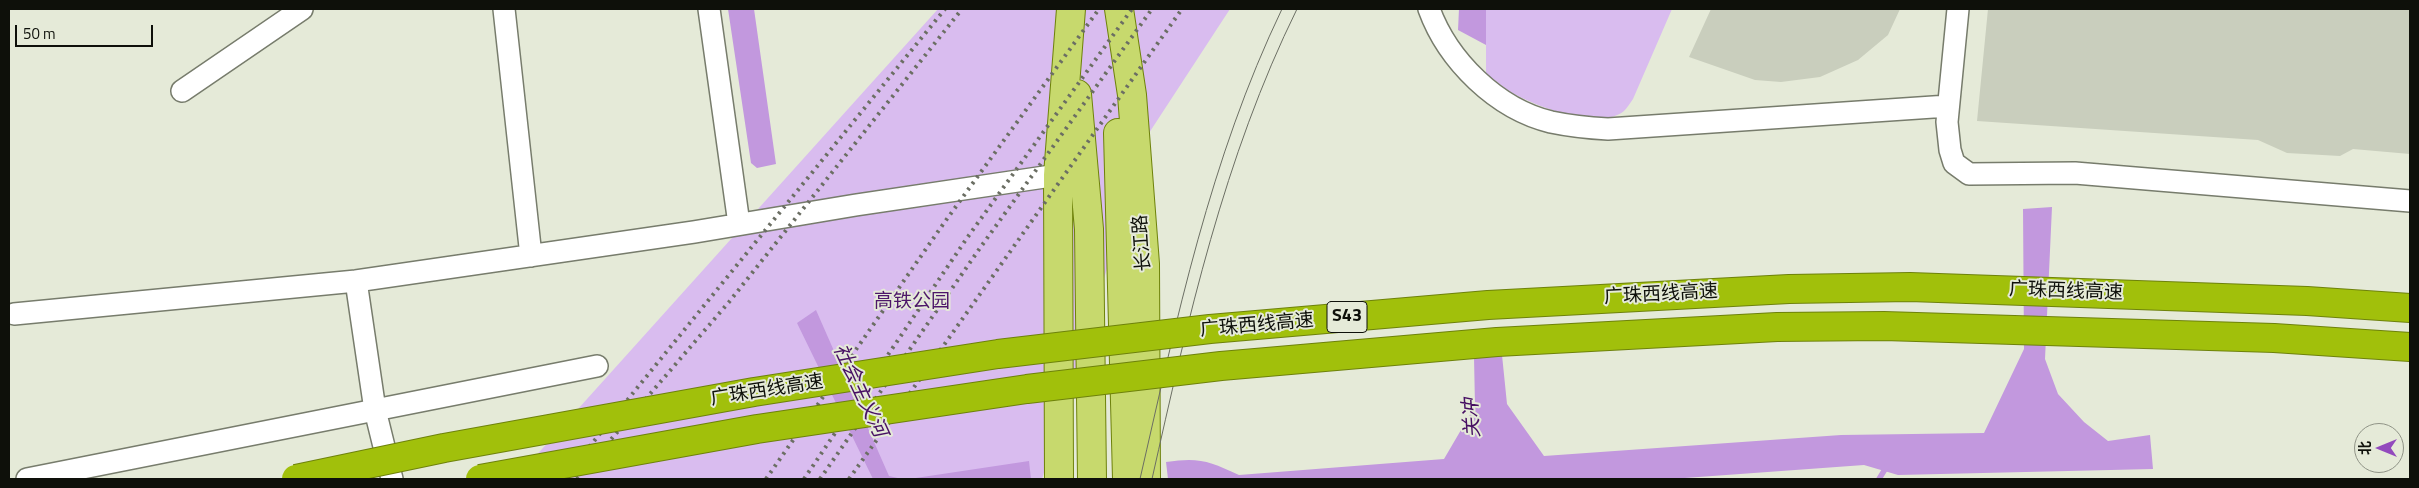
<!DOCTYPE html>
<html>
<head>
<meta charset="utf-8">
<style>
  body { margin:0 }
  #map { position:relative; width:2419px; height:488px; overflow:hidden; background:#e5ead8; font-family:"Titillium Web","Noto Sans SC",sans-serif }
  canvas { display:block }
  .frame { position:absolute; inset:0; border:10px solid #0e100a; pointer-events:none }
  .north { position:absolute; left:2354px; top:423px; width:50px; height:50px; box-sizing:border-box; background:#e5ead8; border:1px solid #8f9386; border-radius:50%; rotate:270deg; font-size:14px; font-weight:700; line-height:20px; text-align:center; color:#0e100a }
  .north::after { content:''; display:block; margin:auto; width:18px; height:22px; background:#924abd; clip-path:polygon(50% 0,100% 100%,50% 72%,0 100%) }
  .scale { position:absolute; left:15px; top:25px; width:138px; height:22px; box-sizing:border-box; border:2px solid #0e100a; border-top:0; padding-left:6px; font-size:15px; line-height:18px; white-space:nowrap; color:#0e100a; -webkit-text-stroke:4px #e5ead8; paint-order:stroke }
</style>
</head>
<body>
<div id="map">
<canvas width="2419" height="488"></canvas>
<div class="frame"></div>
<div class="north">北</div>
<div class="scale">50 m</div>
</div>
<script>
const g = document.querySelector('canvas').getContext('2d');
g.lineJoin = 'round';
function fillPath(path, color) { g.fillStyle = color; g.fill(path, 'evenodd'); }
function strokePath(path, color, width, dash) { g.strokeStyle = color; g.lineWidth = width; g.lineCap = dash ? 'butt' : 'round'; g.setLineDash(dash || []); g.stroke(path); }
function drawText(font, color, halo, rows, align = 'center') {
  g.font = font + ' "Titillium Web","Noto Sans SC",sans-serif'; g.lineWidth = 4; g.setLineDash([]); g.textBaseline = 'middle'; g.strokeStyle = halo; g.fillStyle = color; for (const [text, x, y, turn = 0] of rows) {
    g.save(); g.translate(x, y); g.rotate((+turn || 0) * Math.PI / 180); g.textAlign = isNaN(turn) ? turn : align; if (halo) g.strokeText(text, 0, 0); g.fillText(text, 0, 0); g.restore();
  }
}
const green = new Path2D(`
  M938,9H1230L1149,133L1042,479H515Z
  M1486,9H1672L1633,99C1630,103 1627,108 1624,111C1599,131 1539,107 1514,94C1504,88 1495,80 1486,74Z`);
const water = new Path2D(`
  M728,9H754L776,164L757,168L751,163Z
  M1459,9H1486V45L1458,30Z
  M2052,207L2045,359L2058,394L2084,422L2108,441L2150,435L2153,469L1898,475L1864,465L1671,479H1168L1166,462C1199,457 1209,461 1239,475L1444,459L1475,406L1474,357L1502,355L1507,404L1544,456L1841,435L1984,433L2024,349L2023,209Z
  M816,310L889,476L902,479H873L797,323Z
  M1029,461L1031,479H909Z`);
const stream = new Path2D(`
  M1879,479L1887,466`);
const building = new Path2D(`
  M1711,9H1900L1888,35L1858,60L1820,77L1781,82L1755,80L1689,57Z
  M1988,9H2410V154L2353,149L2340,156L2287,153L2258,140L1977,121Z`);
const minor = new Path2D(`
  M504,9L531,256
  M709,9L739,224
  M1429,9C1448,61 1497,109 1551,122C1570,126 1589,128 1608,129L1948,106
  M1958,9L1947,122L1950,150L1954,163L1969,174L2075,173L2410,201
  M182,91L302,9
  M356,281L375,410L392,479
  M14,314L356,281L694,232L856,205L1058,175
  M27,479L597,366`);
const major = new Path2D(`
  M1119,9L1132,95L1145,264L1146,479
  M1077,94L1089,229L1092,479
  M1118,133L1127,479
  M1059,479L1058,175L1071,9`);
const tram = new Path2D(`
  M1140,479C1177,318 1210,159 1282,9
  M1152,479C1188,319 1224,157 1297,9`);
const rail = new Path2D(`
  M558,479L590,446L945,9
  M577,479L729,302L962,9
  M766,479L944,223L1099,9
  M804,479L967,238L1132,9
  M820,479L980,248L1152,9
  M849,479L1182,9`);
const highwayBridge = new Path2D(`
  M296,479L444,448L754,392L998,354L1210,329L1488,305L1789,289L1910,287L2307,301L2410,308
  M480,479L757,429L1027,389L1221,366L1497,342L1777,327L1884,326L2274,338L2410,347`);
const shields = [
  [1347,317,40]
];
const shieldNames = [
  ["S43",1347,317]
];
const streetNames = [
  ["长江路",1143,243,-94],
  ["广珠西线高速",2066,292,2],
  ["广珠西线高速",1661,295,-3],
  ["广珠西线高速",1257,326,-5],
  ["广珠西线高速",767,391,-9]
];
const parkNames = [
  ["高铁公园",912,302]
];
const waterNames = [
  ["社会主义河",859,391,65],
  ["关冲",1473,418,-94]
];
fillPath(green, '#d9bcef');
fillPath(water, '#c298de');
strokePath(stream, '#c298de', 5.5);
fillPath(building, '#c9cebd');
strokePath(minor, '#777c6c', 24);
strokePath(major, '#6e820b', 30);
strokePath(minor, '#fff', 21);
strokePath(major, '#c7d96d', 28);
strokePath(tram, '#6b6e63', 1);
strokePath(rail, '#6b6e63', 4, [2.5, 5]);
strokePath(highwayBridge, '#6e820b', 30, []);
strokePath(highwayBridge, '#a1c00b', 28);
for (const [x, y, w] of shields) { const box = new Path2D(); box.roundRect(x - w / 2, y - 15.5, w, 31, 4); g.fillStyle = '#e5ead8'; g.fill(box); strokePath(box, '#0e100a', 1); }
drawText('bold 18px', '#0e100a', null, shieldNames);
drawText('19px', '#0e100a', '#e5ead8', streetNames);
drawText('19px', '#4d176a', '#e5ead8', parkNames);
drawText('italic 20px', '#470f63', '#e5ead8', waterNames);
</script>
</body>
</html>
